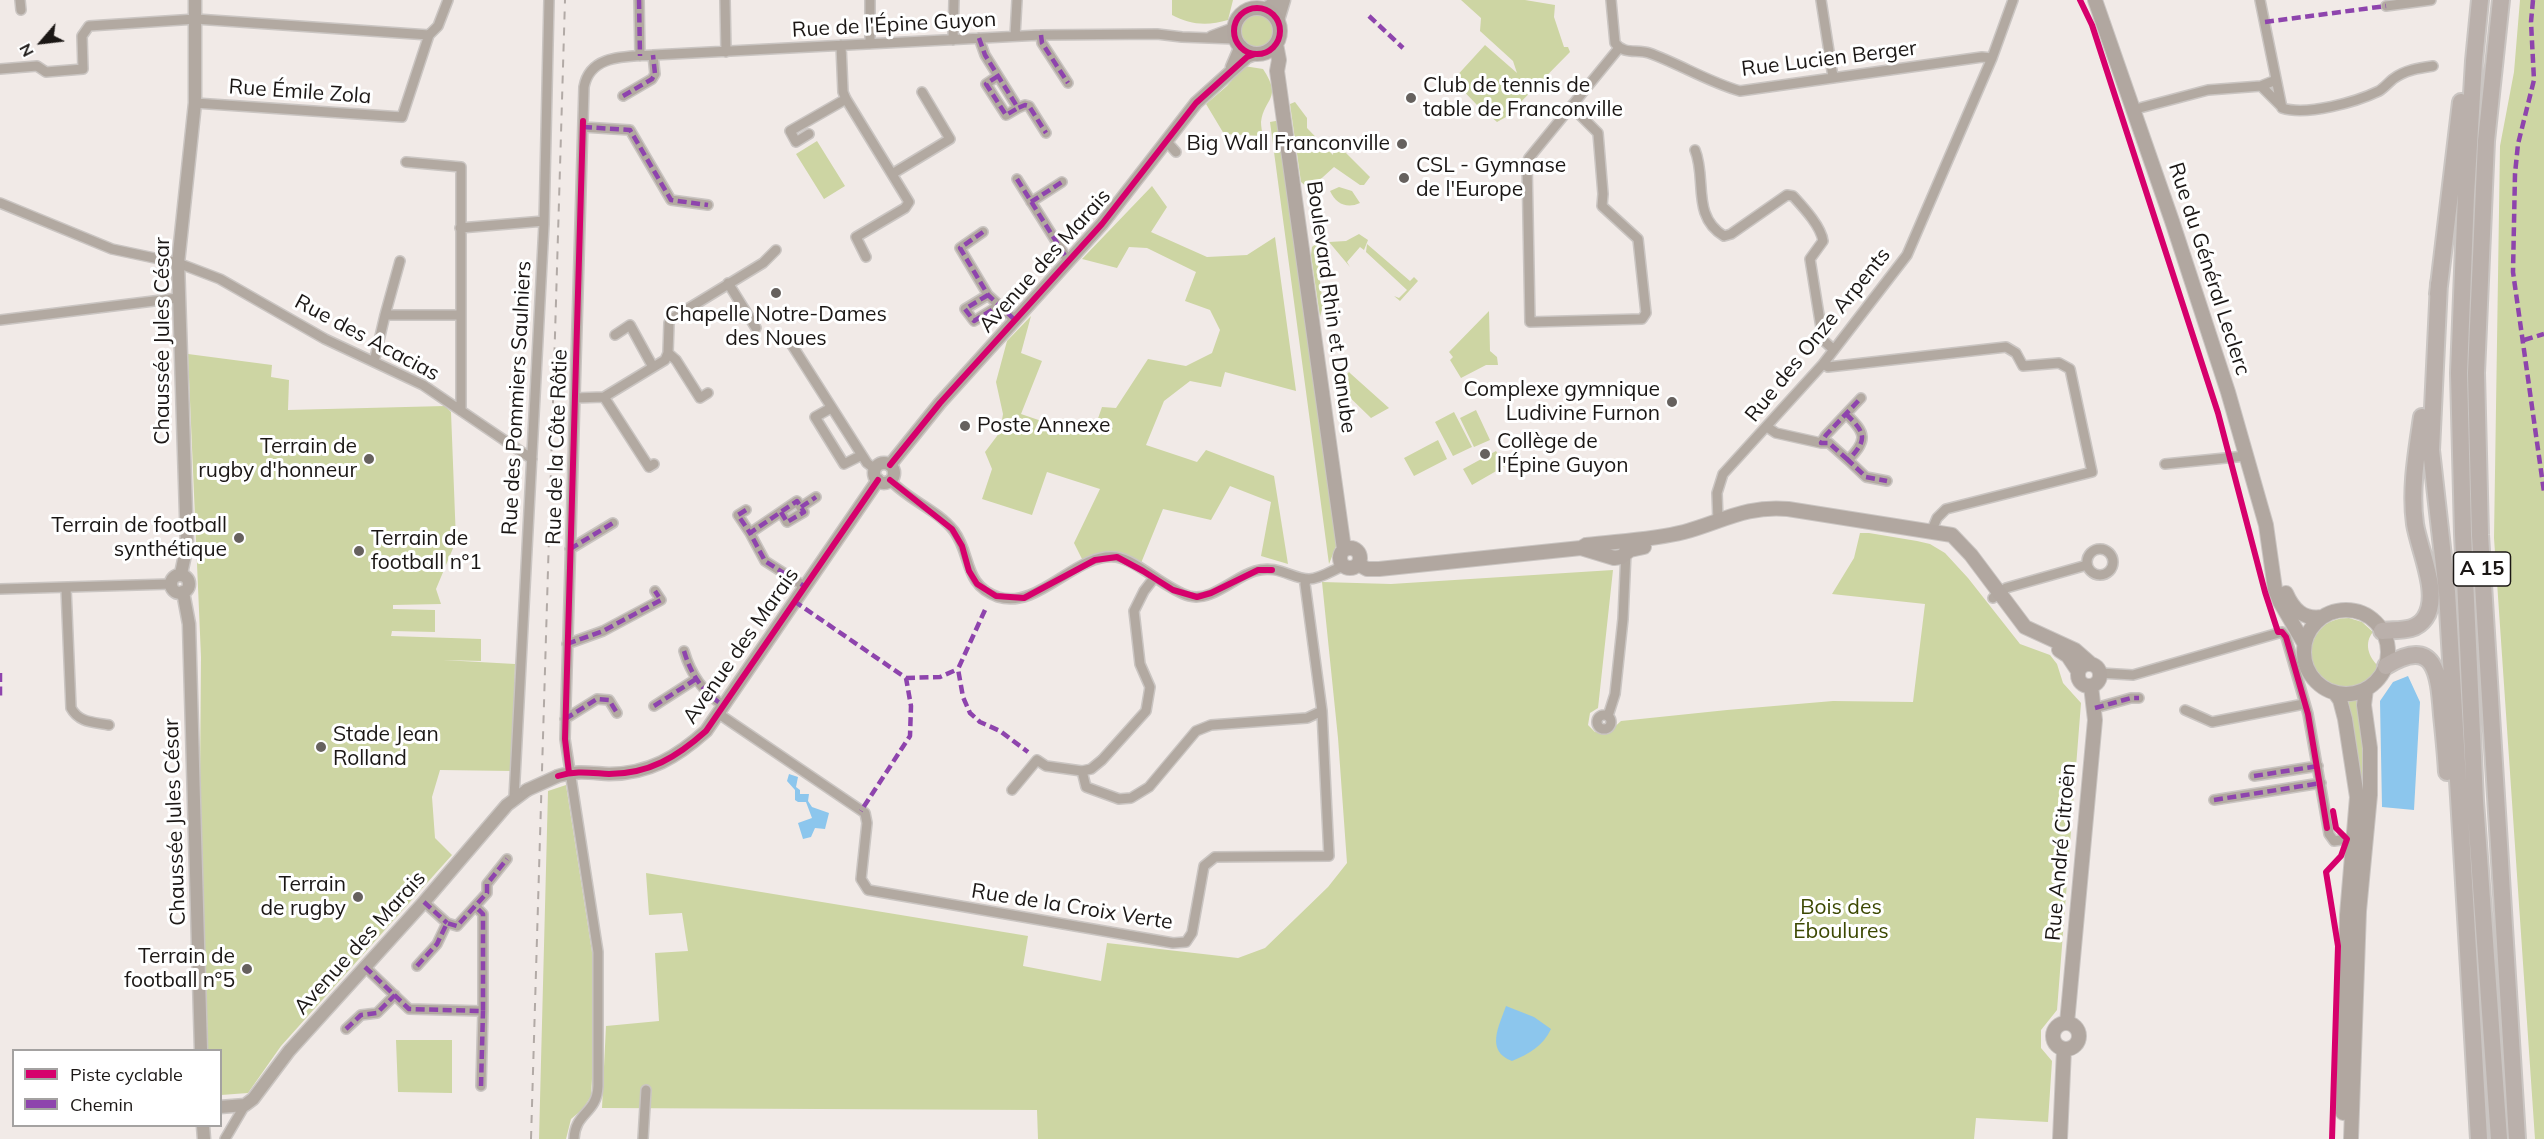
<!DOCTYPE html>
<html>
<head>
<meta charset="utf-8">
<style>
  body { margin:0 }
  #map { position:relative; width:2544px; height:1139px; overflow:hidden; background:#f1eae7; font-family:Mulish,sans-serif }
  canvas { display:block }
  .legend { position:absolute; left:12px; top:1049px; width:210px; height:78px; box-sizing:border-box; background:#fff; border:2px solid #a4a2a1; margin:0; padding:8px 10px; list-style:none; font-size:18px; color:#1b1715 }
  .legend li { display:flex; align-items:center; gap:12px; height:30px }
  .legend b { width:30px; border:2px solid #a4a2a1 }
  .north { position:absolute; left:12px; top:12px; width:60px; height:60px; -webkit-text-stroke:4px #fff; paint-order:stroke; rotate:242deg; font-size:16px; font-weight:700; line-height:24px; text-align:center; color:#1b1715 }
  .north::after { content:''; display:block; margin:auto; width:21px; height:27px; background:#1b1715; clip-path:polygon(50% 0,100% 100%,50% 72%,0 100%) }
</style>
</head>
<body>
<div id="map">
<canvas width="2544" height="1139"></canvas>
<ul class="legend">
<li><b style="height:8px;background:#d6006c"></b>Piste cyclable</li>
<li><b style="height:8px;background:#8e44ad"></b>Chemin</li>
</ul>
<div class="north">N</div>
</div>
<script>
const g = document.querySelector('canvas').getContext('2d');
g.lineJoin = 'round';
function fillPath(path, color) { g.fillStyle = color; g.fill(path, 'evenodd'); }
function strokePath(path, color, width, dash) { g.strokeStyle = color; g.lineWidth = width; g.lineCap = dash ? 'butt' : 'round'; g.setLineDash(dash || []); g.stroke(path); }
function drawText(font, color, halo, rows, align = 'center') {
  g.font = font + ' Mulish,sans-serif'; g.lineWidth = 6; g.setLineDash([]); g.textBaseline = 'middle'; g.strokeStyle = halo; g.fillStyle = color; for (const [text, x, y, turn = 0] of rows) {
    g.save(); g.translate(x, y); g.rotate((+turn || 0) * Math.PI / 180); g.textAlign = isNaN(turn) ? turn : align; if (halo) g.strokeText(text, 0, 0); g.fillText(text, 0, 0); g.restore();
  }
}
const green = new Path2D(`
  M1172,0H1233L1228,20C1208,26 1190,25 1172,15Z
  M1461,0H1525L1555,5L1554,17L1564,47H1568L1570,52L1506,117L1497,122L1477,105L1453,80L1485,45L1517,73L1513,61L1480,31L1481,18Z
  M1241 31a17 17 0 1 1 34 0a17 17 0 1 1-34 0Z
  M1244,66L1263,69C1283,99 1264,98 1261,122C1261,126 1262,132 1263,136L1224,134L1206,104L1227,86Z
  M1295,102L1307,118V128L1333,155L1334,146L1343,150L1370,177L1364,185H1360L1334,167L1312,187H1307L1301,182L1290,104Z
  M1281,120L1337,544L1329,564L1270,122Z
  M817,141L845,186L824,199L796,154Z
  M1152,186L1167,207L1151,232L1207,257L1247,255L1275,237L1296,391L1225,372L1221,387L1190,381L1164,401L1146,445L1197,462L1206,450L1274,476L1288,564L1261,556L1271,502L1230,486L1211,520L1163,509L1139,568L1117,557L1085,565L1074,543L1100,489L1047,472L1032,515L982,499L992,469L985,452L1000,432L1003,414L996,382L1007,341L1031,316L1021,353L1042,361L1021,414L1062,428L1068,419L1095,427L1102,407L1116,408L1148,359L1186,366L1212,353L1220,330L1210,310L1185,301L1196,272L1147,248L1129,247L1117,268L1082,259Z
  M1339,187L1352,191L1360,203C1347,209 1336,204 1330,191Z
  M1359,234L1368,240L1364,250L1360,247L1347,262L1350,267L1329,242L1346,241Z
  M1317,243L1322,244L1326,252L1318,265L1323,305L1320,317L1311,255L1312,247Z
  M1367,244L1410,281L1414,277L1418,281L1400,301L1394,296L1399,298L1407,290L1366,252Z
  M1489,311L1490,351L1497,357L1498,365H1486L1461,378L1450,360L1453,357L1449,352Z
  M188,354L272,365L271,377L289,380L288,410L445,406L451,412L456,541L436,589L441,604L393,605V609L435,610V632L392,631L391,636L481,639V661L443,660L515,664L512,771L440,770L432,797L435,838L452,855L281,1046L248,1093L221,1095L220,1050H208L200,784L201,657Z
  M1349,372L1351,374L1389,408L1371,418L1337,385Z
  M1476,410L1490,440L1474,447L1460,418Z
  M1454,412L1472,447L1453,456L1435,422Z
  M1438,440L1447,459L1414,476L1404,458Z
  M1496,451L1505,466L1472,485L1463,469Z
  M2349,618L2362,622L2373,632C2364,643 2368,656 2378,666C2353,715 2287,668 2320,630C2327,621 2338,618 2349,618Z
  M2360,699L2364,730V791L2345,701Z
  M566,785L592,952L595,1027L591,1096L583,1109L571,1119L566,1139H539L548,791Z`);
const forest = new Path2D(`
  M2520,0H2544V1139H2535L2494,538L2500,146L2514,72Z
  M1860,533H1869L1917,541L1930,544L1945,553L1968,578L2020,644L2050,655L2057,664L2063,683L2081,703L2057,1010L2041,1030V1048L2052,1061L2048,1122L1976,1118L1974,1139H1038L1037,1110L602,1108L606,1026L659,1021L655,953L688,951L682,913L649,915L646,873L1028,936L1023,966L1101,981L1107,943L1238,958L1265,948L1328,887L1347,863L1338,738L1322,582L1391,584L1613,570L1598,708L1590,713L1588,725L1595,732L1608,733L1621,721L1727,710L1833,701L1913,702L1925,604L1832,594L1854,558Z
  M396,1040H452V1093L398,1092Z`);
const water = new Path2D(`
  M2408,676L2420,702L2414,810L2382,807L2380,701L2393,682Z
  M789,774L798,777L796,787L800,790V794H809L808,801L812,807L829,813L825,829L815,828L811,837L803,839L798,823L812,818L806,802H798L795,800V790L787,781Z
  M1506,1006L1534,1017L1551,1029C1543,1046 1529,1054 1512,1061C1485,1051 1499,1026 1506,1006Z`);
const minor = new Path2D(`
  M20,0L21,10
  M639,0L640,56
  M725,0L726,52
  M1611,0L1615,43C1624,55 1637,49 1649,53C1680,64 1708,82 1740,91L1982,57L1992,58
  M1821,0L1833,77
  M2260,0L2282,108
  M2386,6L2431,0
  M1041,35L1042,43L1068,83
  M1015,36L1017,0
  M1211,36L1235,27
  M979,38L985,55L1018,108L1025,105L1029,106L1046,133
  M953,40L954,0
  M870,44V0
  M841,45L843,92L846,99L909,202L905,208L856,237L866,257
  M0,69L37,66L46,72L83,69L82,36L89,26L196,19L429,35
  M998,76L986,84L1006,115L1018,108
  M2261,86L2281,106
  M623,96L652,79L655,74L653,55
  M195,103L402,117L429,35L438,26L448,0
  M1572,107L1598,133L1603,194L1602,206L1638,239L1646,313L1642,319L1530,322L1527,163L1529,158L1619,48
  M2282,108C2307,116 2356,102 2379,91C2384,88 2388,83 2393,79C2405,70 2419,68 2433,66
  M2132,110L2208,90L2261,86L2276,80
  M583,127L630,130L671,200L708,205
  M809,134L796,142L790,131L846,99
  M1167,142L1176,152
  M1695,150C1707,179 1691,216 1724,236L1731,234L1787,195L1793,196C1803,207 1821,226 1823,241L1810,259L1823,340L1834,350
  M406,162L461,167V411
  M892,174L950,139L922,92
  M1017,179L1069,262
  M1031,202L1062,182
  M0,203L112,249L178,263L220,279L325,339L423,385L532,459
  M460,228L544,221
  M983,232L960,248L988,295L1015,320
  M728,283L756,328
  M988,295L965,309L974,321L1000,305
  M385,315L400,261
  M0,320L178,298
  M615,335L630,325L653,367
  M792,345L867,463L875,469
  M668,353L676,360L700,398L708,393
  M374,362L385,315H461
  M1823,364L1828,367L2006,347L2016,353L2023,366L2059,363L2070,369L2092,472L1946,509L1937,518L1931,532
  M604,397L649,467L654,464
  M575,398L604,397L665,360L668,353L669,323L671,319L763,263L776,250
  M831,408L815,417L844,464L862,455
  M1846,414C1866,433 1868,440 1848,460L1866,477L1887,481
  M1767,427L1776,433L1821,443
  M1848,460L1829,443H1821L1826,435L1861,398
  M2165,464L2246,456
  M890,480C908,500 938,510 954,531C972,555 963,585 998,597C1039,610 1076,552 1116,557C1137,560 1165,589 1189,596C1212,602 1234,577 1255,571C1278,564 1292,579 1309,579C1320,579 1333,570 1343,566
  M801,507L816,497
  M746,510L738,515L750,533
  M781,512L787,522L804,512L797,501L750,533L765,561L804,586
  M1718,521L1717,493L1723,474L1823,364L1907,255L1992,58L2013,0
  M2087 562a13 13 0 1 1 26 0a13 13 0 1 1-26 0Z
  M570,549L613,523
  M66,588L71,708C79,723 94,722 109,725
  M0,589L171,584
  M1993,598L2006,588L2087,565
  M567,644L603,631L661,600L655,591
  M684,651C691,675 703,692 724,706
  M2100,673L2133,675L2282,632L2286,637L2308,714L2329,834L2334,841L2347,839
  M654,706L696,679
  M2095,708L2131,698H2139
  M2185,710L2212,722L2304,704
  M719,714L865,813L867,823L861,879L868,890L1173,943L1186,942L1192,933L1204,866L1215,857L1329,856L1322,711L1305,584L1307,579
  M1597 722a7 7 0 1 1 14 0a7 7 0 1 1-14 0Z
  M1608,716L1615,694L1623,619L1626,552
  M565,719L597,699L609,700L617,713
  M1082,771L1086,787L1119,799L1131,798L1149,787L1196,731L1211,725L1307,718L1322,711
  M2254,776L2318,766
  M1012,790L1037,760L1046,766L1082,771L1091,769L1102,760L1146,711L1150,687L1140,664L1134,611L1144,591L1154,578
  M514,798L544,224L549,0
  M2214,800L2321,783
  M424,902L447,923
  M417,966L437,944L447,923L457,926L487,893V884L507,859
  M365,967L409,1009L483,1011V914L475,906
  M346,1029L361,1015L377,1013L395,995
  M481,1086L483,1011
  M225,1139L245,1105
  M574,1139C575,1112 597,1114 598,1086V952L565,739L584,87C590,54 626,57 653,55L1041,35L1157,34L1182,37L1236,39
  M643,1139L646,1090`);
const tertiary = new Path2D(`
  M1265,9L1278,0
  M1278,20L1284,0
  M1232,67L1241,46
  M874 473a10 10 0 1 1 20 0a10 10 0 1 1-20 0Z
  M890,465L940,403L1102,224L1196,103L1247,57L1255,54
  M181,574L187,545L178,263L195,103V0
  M171 584a9 9 0 1 1 18 0a9 9 0 1 1-18 0Z
  M183,592L189,624L201,1050
  M558,776C576,770 591,773 609,774C649,774 677,757 706,731L878,480
  M220,1107L245,1105L253,1099L289,1051L424,902L507,805L527,790
  M203,1126L204,1139`);
const secondary = new Path2D(`
  M2095,0L2172,221L2228,392L2266,525L2275,589L2280,602L2304,643
  M1234 31a23 23 0 1 1 46 0a23 23 0 1 1-46 0Z
  M1276,44L1279,60L1277,71L1344,549
  M1340 558a10 10 0 1 1 20 0a10 10 0 1 1-20 0Z
  M1581,548L1614,558L1621,557L1630,550L1644,547
  M1358,564L1367,569H1379L1581,548L1586,545C1619,541 1652,540 1684,532C1721,522 1747,505 1788,509L1952,535L1971,555L2025,627L2075,650L2091,664
  M2286,593C2293,609 2303,620 2322,617
  M2304 652a42 42 0 1 1 84 0a42 42 0 1 1-84 0Z
  M2059,650L2068,656L2078,671
  M2078 675a11 11 0 1 1 22 0a11 11 0 1 1-22 0Z
  M2335,693L2340,700L2345,719L2357,797L2347,915L2343,1113
  M2053 1036a13 13 0 1 1 26 0a13 13 0 1 1-26 0Z
  M2067,1023L2095,720L2091,686
  M2060,1139L2064,1049
  M2351,1139L2359,911L2370,795V748L2364,705L2366,689`);
const motorway = new Path2D(`
  M2480,0L2474,61L2466,195L2459,373L2463,534L2475,801L2499,1139
  M2501,0L2486,141L2476,373L2480,535L2517,1139
  M2439,283L2431,450L2447,592L2479,1139
  M2438,294L2461,102
  M2382,631C2397,629 2415,633 2425,618C2441,595 2419,550 2415,524C2410,489 2417,452 2422,417
  M2386,666C2437,635 2439,676 2442,715C2444,734 2446,753 2447,772`);
const rail = new Path2D(`
  M531,1139L565,0`);
const tertiaryBridge = new Path2D(`
  M527,790L558,776`);
const quiet = new Path2D(`
  M639,0L640,56
  M2533,0L2531,22L2534,80L2518,144L2515,174L2513,272L2544,492
  M1369,16L1403,48
  M2265,22L2386,6
  M1041,35L1042,43L1068,83
  M979,38L985,55L1018,108L1025,105L1029,106L1046,133
  M998,76L986,84L1006,115L1018,108
  M623,96L652,79L655,74L653,55
  M583,127L630,130L671,200L708,205
  M1017,179L1069,262
  M1031,202L1062,182
  M983,232L960,248L988,295L1015,320
  M988,295L965,309L974,321L1000,305
  M2524,340L2544,334
  M1846,414C1866,433 1868,440 1848,460L1866,477L1887,481
  M1848,460L1829,443H1821L1826,435L1861,398
  M801,507L816,497
  M746,510L738,515L750,533
  M781,512L787,522L804,512L797,501L750,533L765,561L804,586
  M570,549L613,523
  M794,601L906,678L911,706L910,736L861,811
  M985,610L958,669L963,697L970,713L980,722L1000,731L1028,752
  M567,644L603,631L661,600L655,591
  M684,651C691,675 703,692 724,706
  M0,673V696
  M906,678L940,677L958,669
  M654,706L696,679
  M2095,708L2131,698H2139
  M565,719L597,699L609,700L617,713
  M2254,776L2318,766
  M2214,800L2321,783
  M424,902L447,923
  M417,966L437,944L447,923L457,926L487,893V884L507,859
  M365,967L409,1009L483,1011V914L475,906
  M346,1029L361,1015L377,1013L395,995
  M481,1086L483,1011`);
const cycleway = new Path2D(`
  M2080,0L2092,25L2218,413L2265,592L2278,632H2282L2286,637L2308,714L2327,828
  M1234 31a23 23 0 1 1 46 0a23 23 0 1 1-46 0Z
  M890,465L940,403L1102,224L1196,103L1247,57L1255,54
  M890,480L952,529L962,546L969,571L977,584L996,596L1024,598L1095,560L1117,557L1143,571L1173,590L1197,597L1211,593L1258,570H1272
  M569,773L565,739L583,121
  M558,776C576,770 591,773 609,774C649,774 677,757 706,731L878,480
  M2332,1139L2338,946L2326,872L2341,856L2347,839L2336,828L2333,811`);
const markers = [
  [1411,98,6,"#66615e"],
  [1402,144,6,"#66615e"],
  [1404,178,6,"#66615e"],
  [776,293,6,"#66615e"],
  [1672,402,6,"#66615e"],
  [965,426,6,"#66615e"],
  [1485,454,6,"#66615e"],
  [369,459,6,"#66615e"],
  [239,538,6,"#66615e"],
  [359,551,6,"#66615e"],
  [321,747,6,"#66615e"],
  [358,897,6,"#66615e"],
  [247,969,6,"#66615e"]
];
const shields = [
  [2482,569,57]
];
const shieldNames = [
  ["A 15",2482,569]
];
const streetNames = [
  ["Rue de l'Épine Guyon",894,25,-3],
  ["Rue Lucien Berger",1829,59,-7],
  ["Rue Émile Zola",300,92,4],
  ["Avenue des Marais",1045,261,-48],
  ["Rue du Général Leclerc",2209,269,72],
  ["Boulevard Rhin et Danube",1331,307,82],
  ["Rue des Onze Arpents",1818,335,-51],
  ["Rue des Acacias",367,338,28],
  ["Chaussée Jules César",163,341,-90],
  ["Rue des Pommiers Saulniers",517,398,-87],
  ["Rue de la Côte Rôtie",557,447,-88],
  ["Avenue des Marais",741,646,-55],
  ["Chaussée Jules César",175,822,-92],
  ["Rue André Citroën",2061,852,-85],
  ["Rue de la Croix Verte",1072,907,9],
  ["Avenue des Marais",360,943,-48]
];
const poiNames = [
  ["Club de tennis de",1423,86],
  ["table de Franconville",1423,110],
  ["Big Wall Franconville",1390,144,"right"],
  ["CSL - Gymnase",1416,166],
  ["de l'Europe",1416,190],
  ["Chapelle Notre-Dames",776,315,"center"],
  ["des Noues",776,339,"center"],
  ["Complexe gymnique",1660,390,"right"],
  ["Ludivine Furnon",1660,414,"right"],
  ["Poste Annexe",977,426],
  ["Collège de",1497,442],
  ["l'Épine Guyon",1497,466],
  ["Terrain de",357,447,"right"],
  ["rugby d'honneur",357,471,"right"],
  ["Terrain de football",227,526,"right"],
  ["synthétique",227,550,"right"],
  ["Terrain de",371,539],
  ["football n°1",371,563],
  ["Stade Jean",333,735],
  ["Rolland",333,759],
  ["Terrain",346,885,"right"],
  ["de rugby",346,909,"right"],
  ["Terrain de",235,957,"right"],
  ["football n°5",235,981,"right"]
];
const parkNames = [
  ["Bois des",1841,908],
  ["Éboulures",1841,932]
];
fillPath(green, '#cdd5a3');
fillPath(forest, '#cdd6a3');
fillPath(water, '#8cc6ed');
strokePath(minor, '#cac5c2', 12);
strokePath(tertiary, '#cac5c2', 15);
strokePath(secondary, '#cac5c2', 16);
strokePath(motorway, '#cac5c2', 20);
strokePath(minor, '#b2a9a1', 9);
strokePath(tertiary, '#b2a9a1', 12);
strokePath(secondary, '#b1a7a0', 14);
strokePath(motorway, '#bab0ab', 16);
strokePath(rail, '#b2aaa6', 2, [8, 8]);
strokePath(tertiaryBridge, '#cac5c2', 15, []);
strokePath(tertiaryBridge, '#b2a9a1', 12);
strokePath(quiet, '#8e44ad', 4.5, [9, 4.5]);
strokePath(cycleway, '#d6006c', 6);
for (const [x, y, r, color] of markers) { const dot = new Path2D(); dot.arc(x, y, r, 0, 2 * Math.PI); g.fillStyle = color; g.fill(dot); strokePath(dot, '#fff', 2); }
for (const [x, y, w] of shields) { const box = new Path2D(); box.roundRect(x - w / 2, y - 17, w, 34, 4.5); g.fillStyle = '#fff'; g.fill(box); strokePath(box, '#1b1715', 1.5); }
drawText('bold 20px', '#1b1715', null, shieldNames);
drawText('21px', '#1b1715', '#fff', streetNames);
drawText('21px', '#1b1715', '#fff', poiNames, 'left');
drawText('21px', '#3c4802', '#fff', parkNames);
</script>
</body>
</html>
